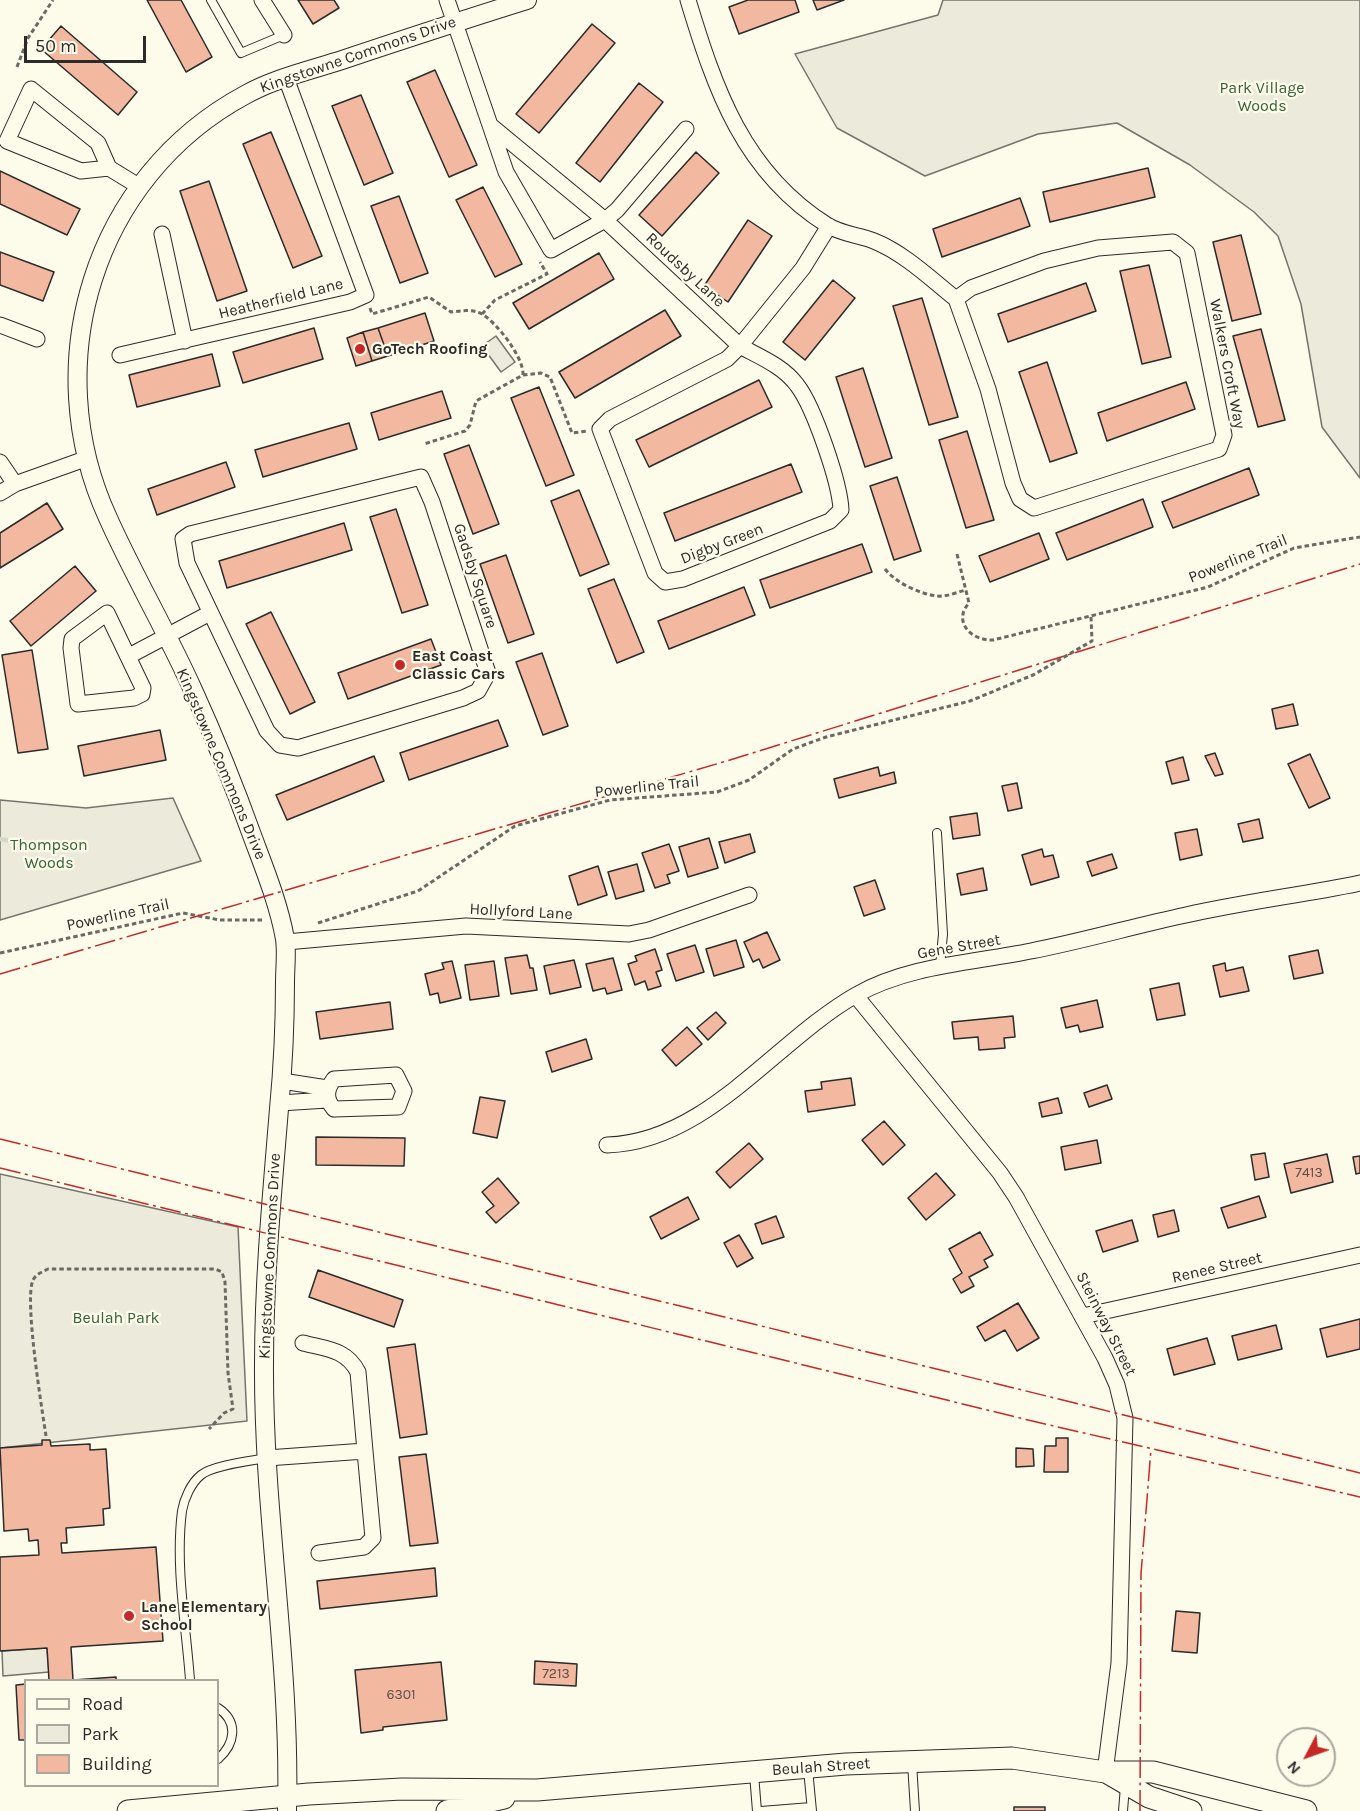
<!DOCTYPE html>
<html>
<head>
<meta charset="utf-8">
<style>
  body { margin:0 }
  #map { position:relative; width:1360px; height:1811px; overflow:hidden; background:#fdfbea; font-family:Karla,sans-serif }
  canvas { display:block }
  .legend { position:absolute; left:24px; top:1679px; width:195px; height:108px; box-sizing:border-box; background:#fdfbea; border:2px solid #a9a89e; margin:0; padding:8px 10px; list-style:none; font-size:18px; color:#2b2b2b }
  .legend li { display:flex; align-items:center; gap:12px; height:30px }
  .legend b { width:30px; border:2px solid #a9a89e }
  .north { position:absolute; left:1276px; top:1727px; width:60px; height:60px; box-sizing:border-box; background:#fdfbea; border:2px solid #a9a89e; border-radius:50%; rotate:229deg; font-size:16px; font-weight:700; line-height:24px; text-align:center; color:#2b2b2b }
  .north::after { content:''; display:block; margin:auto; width:21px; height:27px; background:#c62828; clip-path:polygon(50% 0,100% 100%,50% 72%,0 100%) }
  .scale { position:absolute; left:24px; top:36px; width:122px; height:27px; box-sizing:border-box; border:3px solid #2b2b2b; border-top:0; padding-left:8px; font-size:18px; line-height:21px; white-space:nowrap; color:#2b2b2b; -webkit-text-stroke:4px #fdfbea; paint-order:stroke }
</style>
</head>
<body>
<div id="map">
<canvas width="1360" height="1811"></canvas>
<ul class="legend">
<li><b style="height:8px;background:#fdfbea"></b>Road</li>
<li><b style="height:16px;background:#ecebdb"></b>Park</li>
<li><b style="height:16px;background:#f2b8a0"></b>Building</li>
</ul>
<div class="north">N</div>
<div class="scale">50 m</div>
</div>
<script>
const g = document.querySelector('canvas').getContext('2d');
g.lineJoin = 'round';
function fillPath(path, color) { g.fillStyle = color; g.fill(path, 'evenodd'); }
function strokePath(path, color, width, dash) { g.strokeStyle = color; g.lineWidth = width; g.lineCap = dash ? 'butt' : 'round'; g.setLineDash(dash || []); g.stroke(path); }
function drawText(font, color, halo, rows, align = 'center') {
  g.font = font + ' Karla,sans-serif'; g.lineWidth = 4.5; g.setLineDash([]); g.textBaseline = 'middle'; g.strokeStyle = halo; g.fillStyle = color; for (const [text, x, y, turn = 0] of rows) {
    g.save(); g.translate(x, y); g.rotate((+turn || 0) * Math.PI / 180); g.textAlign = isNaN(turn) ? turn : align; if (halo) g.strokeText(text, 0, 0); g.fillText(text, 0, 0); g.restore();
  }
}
const green = new Path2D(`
  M943,0H1360V478L1322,427L1301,304L1278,236L1254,212L1190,165L1117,123L1038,134L925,176L837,128L795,54L938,15Z
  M496,336L515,362L501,372L482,346Z
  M173,798L201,861L0,920V800L86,808Z
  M0,1174L238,1227L247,1421L0,1448Z
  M47,1648L49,1672L3,1676L2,1651Z`);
const stream = new Path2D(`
  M0,839L30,845`);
const building = new Path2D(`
  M147,0H181L212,57L186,72Z
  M298,0H334L339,8L313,24Z
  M748,0H795L799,12L739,34L729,7Z
  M813,0H844L817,10Z
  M592,24L615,43L539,133L516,114Z
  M61,26L137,92L118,115L41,49Z
  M435,70L477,165L449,177L407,82Z
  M639,83L663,102L600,182L576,163Z
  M361,95L393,173L364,185L332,106Z
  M271,132L322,256L293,268L243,144Z
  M696,152L719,173L662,236L639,215Z
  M1148,168L1155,197L1050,222L1043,192Z
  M0,171L80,209L67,235L0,204Z
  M209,181L247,291L217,301L180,191Z
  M483,187L522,264L495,277L456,200Z
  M399,196L428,273L400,283L371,206Z
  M1020,198L1030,226L942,257L933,229Z
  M748,220L772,236L728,302L704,286Z
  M1241,235L1261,314L1232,321L1213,242Z
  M0,252L54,272L43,301L0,285Z
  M599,253L614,279L529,329L513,303Z
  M1149,265L1171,357L1142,364L1120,271Z
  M833,280L855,298L805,360L783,342Z
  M1086,283L1096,311L1008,342L998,314Z
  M922,298L958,417L929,425L893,306Z
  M665,310L681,336L575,398L559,372Z
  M425,313L434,341L388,356L378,328Z
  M314,328L323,359L243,383L233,352Z
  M378,328L388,356L372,361L363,332Z
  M1261,329L1285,420L1258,427L1233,336Z
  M363,332L372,361L356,366L347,338Z
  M212,354L220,386L137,407L129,375Z
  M1047,362L1077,453L1050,462L1019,372Z
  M863,368L892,458L865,467L836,377Z
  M759,380L772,407L649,467L636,440Z
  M1186,382L1195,409L1107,441L1098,413Z
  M539,387L574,475L546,486L511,398Z
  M442,391L451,418L379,440L371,413Z
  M349,423L357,449L263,477L255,450Z
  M967,431L994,520L966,528L939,440Z
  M469,445L499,524L473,534L444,454Z
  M226,462L235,487L157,515L148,489Z
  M791,464L802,492L675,541L664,513Z
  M1249,468L1259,495L1173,528L1162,502Z
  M897,477L921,551L894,560L870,486Z
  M579,490L609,564L580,576L551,501Z
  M1143,499L1153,527L1067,560L1056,533Z
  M47,503L63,529L0,568V533Z
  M396,509L428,605L402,613L370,517Z
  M344,523L352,550L227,588L219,561Z
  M1039,533L1049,559L990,582L979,556Z
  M862,544L872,572L770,608L760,580Z
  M506,555L534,634L508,643L480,564Z
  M75,566L96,591L31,646L10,621Z
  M614,579L644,652L617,663L588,589Z
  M744,587L755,615L669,649L658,621Z
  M271,612L315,702L290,714L246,624Z
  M431,639L441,665L348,699L338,673Z
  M32,650L48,749L18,753L2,655Z
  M542,653L568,726L543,735L516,662Z
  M1293,704L1298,725L1276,729L1272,709Z
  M498,720L508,746L409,780L400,753Z
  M160,730L166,760L84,776L78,746Z
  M1215,753L1223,774L1215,776L1205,756Z
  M1310,754L1330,798L1309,808L1288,764Z
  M374,756L384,781L287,820L276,795Z
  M1183,757L1189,780L1172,784L1166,762Z
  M878,767L880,776L894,772L896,783L839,798L834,779Z
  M1017,783L1022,808L1008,811L1002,786Z
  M977,813L980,835L953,839L950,817Z
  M1259,819L1263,838L1243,842L1238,824Z
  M1197,829L1202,855L1180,860L1175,833Z
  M750,834L755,852L725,863L719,842Z
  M709,838L718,868L688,877L679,847Z
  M669,844L679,871L667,875L670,883L655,888L642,853Z
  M1042,849L1044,857L1053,855L1059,877L1031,885L1022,855Z
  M1112,854L1117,868L1092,876L1087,862Z
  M637,864L644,891L616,899L608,872Z
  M598,866L607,895L578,905L569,876Z
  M983,868L987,890L961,895L957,874Z
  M875,880L885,909L864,916L854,887Z
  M767,932L780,960L763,968L759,959L753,962L744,942Z
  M736,940L744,967L714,976L706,949Z
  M695,945L704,972L676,981L667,954Z
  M655,949L662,970L656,972L661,986L648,990L645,981L635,985L628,964L637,961L635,956Z
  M1318,950L1323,973L1294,979L1289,956Z
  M527,955L530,968H533L537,990L511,994L505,958Z
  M613,958L622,990L607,994L605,988L593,991L586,964Z
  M574,960L581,987L550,994L544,966Z
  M452,961L461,998L440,1003L438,993L430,995L425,974L444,969L442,963Z
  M494,961L499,996L470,1000L465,965Z
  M1225,963L1226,971L1243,967L1249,991L1220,997L1213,966Z
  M1179,983L1185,1015L1157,1020L1150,989Z
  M1097,1000L1103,1027L1080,1032L1078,1025L1066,1028L1061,1008Z
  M390,1002L393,1029L320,1039L316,1012Z
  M716,1012L726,1023L708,1040L697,1028Z
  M1013,1016L1015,1037L1004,1038L1005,1048L979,1050L978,1037L954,1039L952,1022Z
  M687,1027L702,1044L676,1066L662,1050Z
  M586,1039L592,1059L552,1072L546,1052Z
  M851,1078L855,1105L808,1112L805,1091L822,1089L821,1082Z
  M1107,1085L1112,1099L1089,1107L1084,1093Z
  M480,1097L505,1101L497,1138L473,1133Z
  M1058,1098L1062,1113L1042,1117L1039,1103Z
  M884,1121L905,1145L883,1165L862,1140Z
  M316,1137L405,1138L404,1166L316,1165Z
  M1097,1140L1101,1163L1065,1170L1061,1147Z
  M749,1143L763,1159L730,1188L716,1172Z
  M1265,1153L1269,1177L1255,1180L1251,1155Z
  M1327,1154L1333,1182L1291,1193L1284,1164Z
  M1360,1156V1173L1356,1174L1353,1157Z
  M936,1173L955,1195L926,1220L908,1198Z
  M498,1178L519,1203L496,1223L486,1212L494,1206L482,1192Z
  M1259,1196L1266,1217L1228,1228L1221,1208Z
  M688,1197L699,1219L661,1239L650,1217Z
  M1174,1210L1179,1231L1158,1237L1153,1215Z
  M776,1216L784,1237L762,1244L755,1224Z
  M1132,1220L1138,1241L1103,1252L1096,1231Z
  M980,1232L993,1255L984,1260L988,1267L969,1277L974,1286L961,1293L953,1279L962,1273L949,1249Z
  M739,1235L753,1258L737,1267L724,1243Z
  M318,1270L403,1300L394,1327L309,1297Z
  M1018,1303L1039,1338L1017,1351L1005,1330L985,1341L977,1327Z
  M1360,1319V1349L1327,1357L1320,1329Z
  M1276,1325L1282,1349L1238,1360L1232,1336Z
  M1207,1338L1215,1364L1174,1375L1167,1349Z
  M415,1344L427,1434L400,1438L387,1348Z
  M1056,1438H1068V1472H1044L1045,1446H1056Z
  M42,1440H50L51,1446L90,1444V1450L106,1449L110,1508L103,1509L104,1525L66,1528L67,1543H61L62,1553L156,1547L163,1641L71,1647L73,1680L116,1677V1680H49L47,1648L0,1651V1557L39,1555L38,1540L29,1541L28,1529L4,1531L0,1448L42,1445Z
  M1016,1448L1033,1449L1034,1466L1016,1467Z
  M426,1454L438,1543L410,1546L399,1457Z
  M435,1568L437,1596L320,1609L317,1581Z
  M1176,1611L1200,1613L1197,1653L1172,1651Z
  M535,1661L577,1664L576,1686L534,1684Z
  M441,1662L447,1720L383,1727V1730L361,1733L355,1670Z
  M26,1684V1740H19L16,1685Z
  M1014,1807H1045V1811H1014Z`);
const path = new Path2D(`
  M17,67L28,38L53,0
  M370,308L372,314L429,297L451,312C461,311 470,309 480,313C495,320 524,357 523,375L476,401L470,425L465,431L424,444
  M482,314L495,300L547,274L540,262
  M523,375L541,373L550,377L572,433L587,431
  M957,554L969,603C952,622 972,641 993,640L1208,587L1294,548L1360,537
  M885,569C896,583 920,594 937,596C947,597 957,592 966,590
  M318,923L418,891L515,826L610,800L717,792L749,780L793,749L826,737L970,701L1033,675L1092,641L1091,617
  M0,953L183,913L220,920H263
  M46,1436C42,1409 24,1300 33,1280C36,1274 42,1272 48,1269H215L222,1272L225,1282L228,1373L233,1409L224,1413L209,1429`);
const service = new Path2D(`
  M211,0L241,53L284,35
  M937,833L943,934L940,966
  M190,1680C186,1625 175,1566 182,1511C184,1499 191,1483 201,1475C213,1465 251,1461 267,1458
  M218,1708C239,1722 235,1744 218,1759
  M912,1763L915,1811
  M808,1769L812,1811
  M754,1774L757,1811
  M761,1811L811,1807
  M1123,1811L1125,1786`);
const minor = new Path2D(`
  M262,0L284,35
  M447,0L490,125L605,220L740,346L803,268L829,226
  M688,0C715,89 743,172 827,225C841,234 859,235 874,241C904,253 931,279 956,299
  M490,125L506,172L551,250L605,220L617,210L686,129
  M109,168L81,171L7,141L31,89L98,143L109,168L140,187
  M162,234L185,341
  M1173,242L1187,253L1224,435L1219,449L1034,508L1020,499L1013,483L988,389L956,299L971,288L1044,261L1098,248Z
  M0,325L37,339
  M740,346C760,357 783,366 797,385C814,407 840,483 841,510L830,521L683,579L665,582L655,573L600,429L610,419L727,359Z
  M120,355L350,302L366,295L286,78
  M0,462L15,484
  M421,477L432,502L488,673L478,691L463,698L298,748L280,745L267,731L187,563L183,539L190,534Z
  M0,493L15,484L85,459
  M107,613L143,688L142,694L134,698L78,704L71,648L72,639Z
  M129,656L210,613
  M286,942L466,926L629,934L649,930L749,895
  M856,996L1000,1173L1016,1197L1105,1358L1117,1385L1125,1418L1119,1663L1105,1772
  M396,1075L404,1091L398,1107L334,1109C325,1098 326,1090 334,1079Z
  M282,1081L327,1088
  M280,1103L327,1100
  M607,1145C707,1142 774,1042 856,995C909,965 972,963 1031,951C1083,941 1134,926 1186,915C1243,902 1302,895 1360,883
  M1083,1316L1360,1255
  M303,1343C326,1349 346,1349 358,1372L365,1451
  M267,1458L365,1451L373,1538L364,1547L319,1553`);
const tertiary = new Path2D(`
  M287,1811C291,1662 263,1514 264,1364C264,1279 272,1194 279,1109C283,1067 285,1025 285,982C285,968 287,953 285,939C279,905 265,870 253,838C235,788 215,738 193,690C167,632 134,576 108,518C37,364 93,177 245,95C275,78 312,70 345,59C405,39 466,19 527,0`);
const secondary = new Path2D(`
  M1106,1772L1149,1797L1191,1811
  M128,1811L309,1794L402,1789L537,1790L846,1764L1012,1758L1105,1772H1153L1306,1811
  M447,1811L504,1798`);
const power = new Path2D(`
  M0,974L730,760L1360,564
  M0,1139L1360,1473
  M0,1168L1028,1420L1360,1497
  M1140,1811L1141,1574L1151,1449`);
const markers = [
  [360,349,6,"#c62828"],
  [400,665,6,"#c62828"],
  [129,1616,6,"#c62828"]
];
const numberNames = [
  ["7413",1309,1173],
  ["7213",556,1674],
  ["6301",401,1695]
];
const streetNames = [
  ["Kingstowne Commons Drive",358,55,-19],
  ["Roudsby Lane",685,270,43],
  ["Heatherfield Lane",281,299,-14],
  ["Walkers Croft Way",1227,364,79],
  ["Digby Green",722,544,-21],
  ["Powerline Trail",1238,559,-22],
  ["Gadsby Square",475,576,72],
  ["Kingstowne Commons Drive",221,764,67],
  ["Powerline Trail",647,787,-6],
  ["Hollyford Lane",521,912,3],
  ["Powerline Trail",118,915,-12],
  ["Gene Street",959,947,-10],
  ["Kingstowne Commons Drive",270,1256,-87],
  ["Renee Street",1217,1268,-13],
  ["Steinway Street",1106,1324,63],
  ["Beulah Street",821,1767,-4]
];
const parkNames = [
  ["Park Village",1262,88],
  ["Woods",1262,106],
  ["Thompson",49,845],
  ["Woods",49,863],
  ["Beulah Park",116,1318]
];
const poiNames = [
  ["GoTech Roofing",372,349],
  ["East Coast",412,656],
  ["Classic Cars",412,674],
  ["Lane Elementary",141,1607],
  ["School",141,1625]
];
fillPath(green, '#ecebdb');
strokePath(green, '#74746e', 1.5);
strokePath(stream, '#d8d7c9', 4.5);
fillPath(building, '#f2b8a0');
strokePath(building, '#2b2b2b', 1.5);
strokePath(service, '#2b2b2b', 10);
strokePath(minor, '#2b2b2b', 17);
strokePath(tertiary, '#2b2b2b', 20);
strokePath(secondary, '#2b2b2b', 23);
strokePath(path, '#6a6964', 3, [4.5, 3]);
strokePath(service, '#fdfbea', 8);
strokePath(minor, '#fdfbea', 15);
strokePath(tertiary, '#fdfbea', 18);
strokePath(secondary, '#fdfbea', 21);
strokePath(power, '#c62828', 1.5, [21, 4.5, 3, 4.5]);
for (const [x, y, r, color] of markers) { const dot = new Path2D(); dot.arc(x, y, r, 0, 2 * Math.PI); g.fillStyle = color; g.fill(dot); strokePath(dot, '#fdfbea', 2); }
drawText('14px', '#5d4e48', null, numberNames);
drawText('16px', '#2b2b2b', '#fdfbea', streetNames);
drawText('16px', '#34623c', '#fdfbea', parkNames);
drawText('bold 16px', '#2b2b2b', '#fdfbea', poiNames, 'left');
</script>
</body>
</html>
